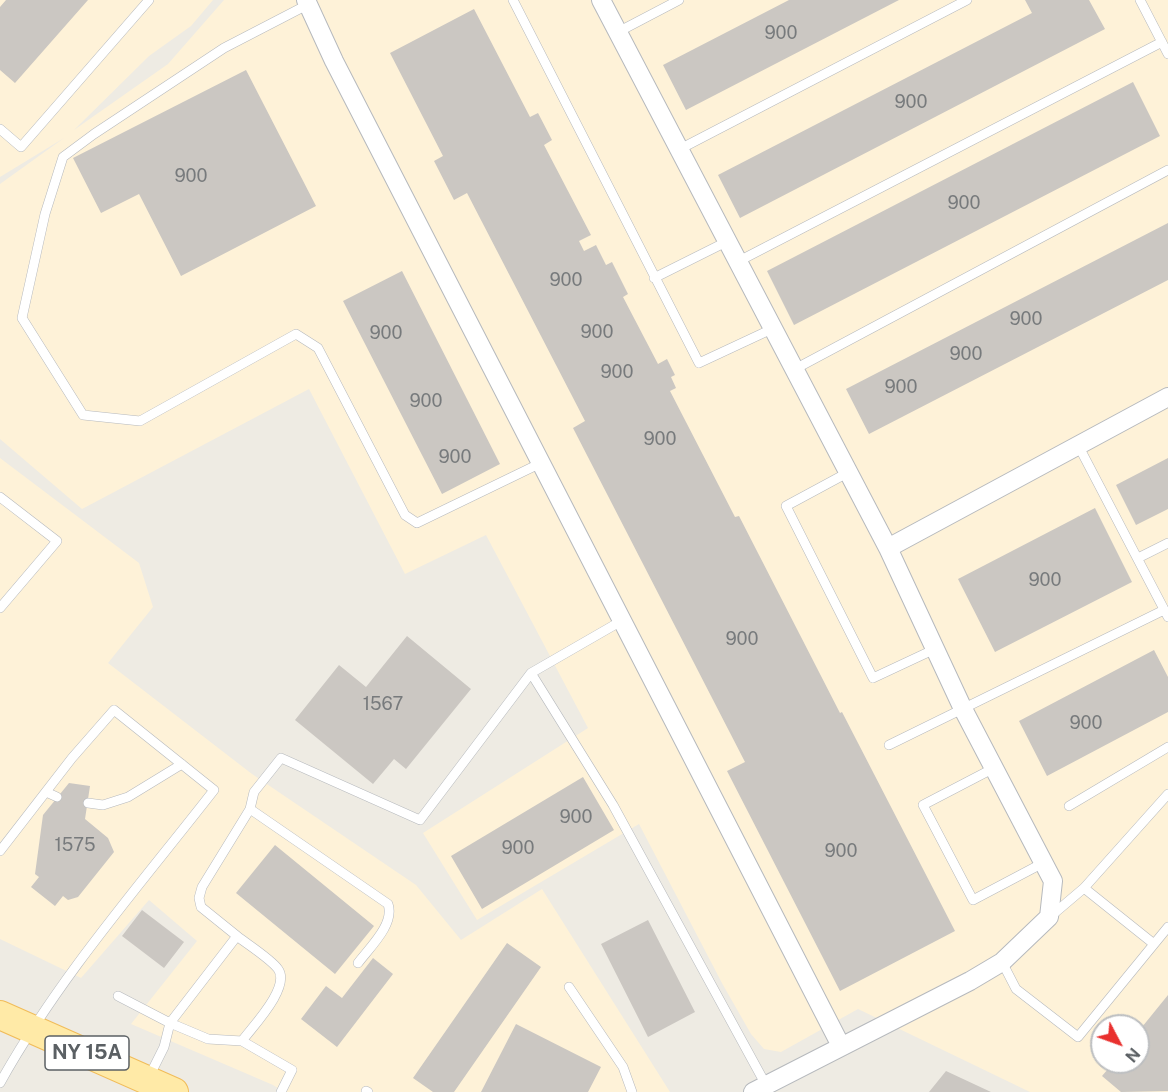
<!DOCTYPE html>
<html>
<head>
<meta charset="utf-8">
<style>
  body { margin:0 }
  #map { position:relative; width:1168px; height:1092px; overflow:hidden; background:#eeebe3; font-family:"Public Sans",sans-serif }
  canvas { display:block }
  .north { position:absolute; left:1090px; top:1014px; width:60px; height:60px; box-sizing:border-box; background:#fff; border:2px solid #bdbfc1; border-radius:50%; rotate:131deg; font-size:16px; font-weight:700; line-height:24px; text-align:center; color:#5b6064 }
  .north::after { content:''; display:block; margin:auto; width:21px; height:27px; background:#e9302e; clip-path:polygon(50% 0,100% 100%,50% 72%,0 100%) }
</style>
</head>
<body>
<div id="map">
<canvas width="1168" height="1092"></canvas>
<div class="north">N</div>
</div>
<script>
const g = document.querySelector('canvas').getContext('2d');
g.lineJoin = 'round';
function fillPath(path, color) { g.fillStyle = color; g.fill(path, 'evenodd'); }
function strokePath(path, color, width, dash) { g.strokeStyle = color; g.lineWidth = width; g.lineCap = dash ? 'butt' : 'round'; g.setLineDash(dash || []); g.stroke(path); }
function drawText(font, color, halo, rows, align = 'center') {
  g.font = font + ' "Public Sans",sans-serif'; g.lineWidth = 6; g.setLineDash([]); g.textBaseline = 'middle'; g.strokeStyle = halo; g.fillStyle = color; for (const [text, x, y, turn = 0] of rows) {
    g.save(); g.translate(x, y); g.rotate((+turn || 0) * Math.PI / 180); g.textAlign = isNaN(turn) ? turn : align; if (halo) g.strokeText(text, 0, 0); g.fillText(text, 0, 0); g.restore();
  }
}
const commercial = new Path2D(`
  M0,0H213L191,26L149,56L74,130L168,64L224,0H1168V1092H1030L858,1009L781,1052L764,1049L751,1034L723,985L639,824L477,920L423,833L588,728L486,535L405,574L309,389L82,509L0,439V184L64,138L0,177ZM1102,1026H1138V1062H1102Z
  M0,458L139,563L153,607L108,663L252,774L416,885L461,940L542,889L670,1092H284L273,1085L131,1024L197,941L149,900L81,978L0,939Z`);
const building = new Path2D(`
  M6,0H88L15,83L0,70V7Z
  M789,0H899L686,110L663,65Z
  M1025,0H1089L1105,29L740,218L718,175L1032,13Z
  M474,9L530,117L538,113L552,140L544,145L591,235L579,241L584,251L596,245L606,265L612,262L628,294L623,297L658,364L667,359L675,375L671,377L676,388L670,391L735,517L739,516L840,713L842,712L955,931L840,991L727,771L745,762L573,428L585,421L467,193L454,200L434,161L443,156L390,53Z
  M246,70L316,206L181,276L139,194L101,213L73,158Z
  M1133,82L1160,136L794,325L767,271Z
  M1168,223V280L869,434L846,389Z
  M402,271L500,464L442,494L343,301Z
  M1168,458V509L1136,525L1116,485Z
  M1095,508L1132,582L995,652L958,579Z
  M407,636L471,689L406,769L394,759L373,784L295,720L339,665L366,687Z
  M1154,650L1168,677V712L1047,776L1019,721Z
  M583,777L614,830L482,909L451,856Z
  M69,783L90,786L85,819L108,838L114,852L78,897L68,900L63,896L55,906L31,887L39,877L35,874L43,815Z
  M275,845L374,926L335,974L236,893Z
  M142,910L184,942L164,968L122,936Z
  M648,920L695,1012L648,1037L601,944Z
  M507,943L541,967L454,1092H433L413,1078Z
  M373,958L393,974L337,1047L301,1019L326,986L342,998Z
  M1168,995V1091L1121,1092L1102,1076L1114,1062H1138V1032Z
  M516,1024L601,1067L588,1092H481Z
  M946,1071L991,1092H929Z`);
const lane = new Path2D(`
  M513,0L699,363L774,328
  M1140,0L1168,54
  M307,5L224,48L94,134L63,157L45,214L22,318L83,415L140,421L296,334L318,348L405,515L417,523L541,463
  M618,32L679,0
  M0,129L21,147L149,0
  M680,149L967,0
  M739,261L1162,42
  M654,278L728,241
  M795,369L1168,170
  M1078,445L1168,617
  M849,472L786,506L873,678L935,649
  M0,497L57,541L0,608
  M1138,558L1168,543
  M531,673L623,620
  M889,745L1164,610
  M994,768L923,805L973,900L1043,863
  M46,792L57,797
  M88,803L103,805L128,797L182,764
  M1069,806L1168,747
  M250,809L388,904C395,924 370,947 358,963
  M0,851L72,758L114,710L214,790C140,885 59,977 0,1083
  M1084,888L1154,944
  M1051,916L1084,888L1168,794
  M237,936L201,907L199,898L202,887L250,809L254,792L281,758L420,820L531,673L613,805L766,1085
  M1002,962L1016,989L1078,1037L1168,927
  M569,987L623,1067L632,1092
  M118,996L170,1023L237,936C247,944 271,959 278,969C291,987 253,1026 242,1041
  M149,1077L164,1047L170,1023L208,1039L242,1041L292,1070L281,1092
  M366,1091L368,1092`);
const street = new Path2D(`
  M306,0L334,61L841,1046
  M601,0L888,548L963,709L1053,881L1049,917L1002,962L970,981L753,1092
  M888,548L1168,397`);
const primary = new Path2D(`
  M0,1015L174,1092`);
const numberNames = [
  ["900",781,33],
  ["900",911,102],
  ["900",191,176],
  ["900",964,203],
  ["900",566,280],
  ["900",1026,319],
  ["900",597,332],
  ["900",386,333],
  ["900",966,354],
  ["900",617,372],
  ["900",901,387],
  ["900",426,401],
  ["900",660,439],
  ["900",455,457],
  ["900",1045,580],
  ["900",742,639],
  ["1567",383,704],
  ["900",1086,723],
  ["900",576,817],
  ["1575",75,845],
  ["900",518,848],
  ["900",841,851]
];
const shields = [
  [87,1053,84]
];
const shieldNames = [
  ["NY 15A",87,1053]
];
fillPath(commercial, '#fef2d8');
fillPath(building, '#cbc7c2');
strokePath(lane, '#b6b9bd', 10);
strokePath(street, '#b6b9bd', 20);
strokePath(primary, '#f1bc59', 30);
strokePath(lane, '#fff', 9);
strokePath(street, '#fff', 18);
strokePath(primary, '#ffeaa7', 28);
drawText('18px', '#777a7c', null, numberNames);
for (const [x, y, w] of shields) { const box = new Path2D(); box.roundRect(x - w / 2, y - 17, w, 34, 4.5); g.fillStyle = '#fff'; g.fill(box); strokePath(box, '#5b6064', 1.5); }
drawText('bold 20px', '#5b6064', null, shieldNames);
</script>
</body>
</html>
